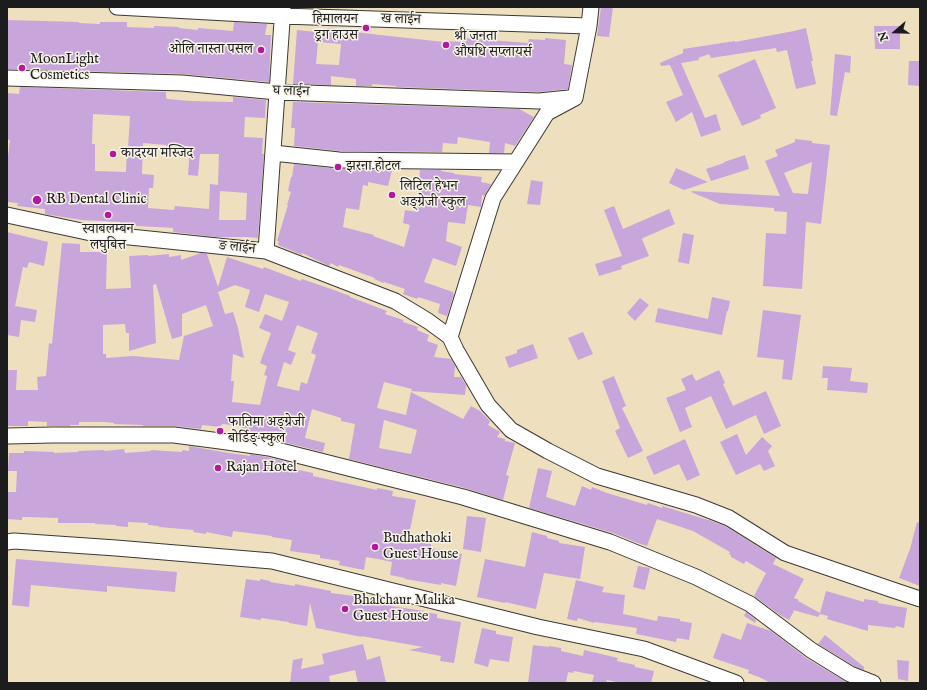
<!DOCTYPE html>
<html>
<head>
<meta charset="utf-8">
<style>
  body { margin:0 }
  #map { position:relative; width:927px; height:690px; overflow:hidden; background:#eedfbe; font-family:"IM FELL English",serif }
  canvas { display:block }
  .frame { position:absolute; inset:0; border:8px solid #1c1c1c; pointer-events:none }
  .north { position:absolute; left:875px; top:12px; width:40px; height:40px; -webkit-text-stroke:3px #f7f3e8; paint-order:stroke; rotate:250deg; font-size:11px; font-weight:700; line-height:16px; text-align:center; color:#1c1c1c }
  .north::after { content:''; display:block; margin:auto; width:14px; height:18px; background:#1c1c1c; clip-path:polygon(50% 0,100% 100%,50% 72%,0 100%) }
</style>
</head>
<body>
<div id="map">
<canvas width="927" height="690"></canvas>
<div class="frame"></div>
<div class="north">N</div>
</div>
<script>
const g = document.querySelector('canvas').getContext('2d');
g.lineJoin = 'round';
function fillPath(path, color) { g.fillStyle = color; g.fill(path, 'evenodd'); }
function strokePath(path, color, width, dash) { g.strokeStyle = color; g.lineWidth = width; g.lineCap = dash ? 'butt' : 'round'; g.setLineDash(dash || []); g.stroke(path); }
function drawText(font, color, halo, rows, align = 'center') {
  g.font = font + ' "IM FELL English","Noto Serif Devanagari",serif'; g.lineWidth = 3; g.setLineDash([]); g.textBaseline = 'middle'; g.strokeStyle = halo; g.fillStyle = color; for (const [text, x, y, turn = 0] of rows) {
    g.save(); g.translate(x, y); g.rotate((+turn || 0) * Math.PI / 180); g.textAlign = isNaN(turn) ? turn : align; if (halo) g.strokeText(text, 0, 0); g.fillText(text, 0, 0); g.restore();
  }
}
const building = new Path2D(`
  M601,7H613L609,37L597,36Z
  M7,20L79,22V23L100,24V22H127V27L154,28V26L179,27V28L198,30V28L233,31L234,22L267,24L265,35H271L269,82L182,74L7,69Z
  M874,26H900V49H875Z
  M327,28L356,31V32L380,35L444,42L445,41L463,42L464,38L528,43L529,39L545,40V38L566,40L564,64L572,65L568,89L539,92L396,87V86L372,84V86H356V79L331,76V85L293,84L297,30L326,33ZM318,42L341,44L339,65L316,64Z
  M806,28L813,61H811L816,84L796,89L787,50L777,52L776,48L711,58L709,54L698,58L699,60L681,63L705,118L716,114L721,130L701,137L692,112L676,122L666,102L683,95L670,65L661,66L660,63L683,53V49L735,41V42L794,31Z
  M835,54L851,56L850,73L845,72L837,116L830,115Z
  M755,59L776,108L760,115L761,118L742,126L718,75Z
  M909,61H920V86L908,85Z
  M20,87L166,92V98H167V99L190,101L233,102V97L266,100L265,118L245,117L244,137L263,138L262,154H264L258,238L247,237H215L173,232V228L120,225V222L82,220L50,215L45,214V209L17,206L18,203L7,202V165L10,140L7,139V93L19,94ZM93,114L130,116L128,148H127L126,172L95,171V144H92ZM143,143L166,145V148H190L188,175L198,176L200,154H219L218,185L210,184L209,209L175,206L174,210L148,208L149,188H153L154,175L142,174ZM220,191L247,193L246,220H219Z
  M293,102L519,109L534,117L515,146L505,143L504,153H489L490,142L458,137L457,144L443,143L442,152L340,151L294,146L295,128H291Z
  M795,139L812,141V143L830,145L821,224L806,222L802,289L763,286L766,233L786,234L787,212L774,211V208L720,204L691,192L692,191L780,196L765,161L778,156L775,150L795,142ZM812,162L808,194L793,193L784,173Z
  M745,155L749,169L711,181L706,169L724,163V162Z
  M294,164L339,169L392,170L388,186L368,182V186L363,185L359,210L346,208L343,227L374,235L373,236L404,247L410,225L403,223L405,210L417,212L420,170H441V171L454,173V174L482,177L481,182L491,184L484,196L482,195L481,207L468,205L465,224L448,222L446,241L462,247L456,266L433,258L424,282L453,292V294H454L447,316L438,313L440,304L418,297L417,299L403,294L405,289L384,282V283L374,279L375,278L339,265L338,267L331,263L329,266L302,253V255L278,245L279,241H277L288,205H287L291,192L288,191L291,177H292Z
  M676,168L708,182L684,190L669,183Z
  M531,180L543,182L540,205L527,204Z
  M614,206L623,229L669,209L675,224L643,238L642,239L649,256L621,266L622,269L599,276L595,264L622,256L604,210Z
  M7,232L48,242L44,266L29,262L27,268L23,267L15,306L37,310L35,322L21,320L19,337L7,335Z
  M683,233L694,235L689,264L678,262Z
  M62,243L80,244V252H107L106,289L131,288L129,256L148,255V256L169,254V257L181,255V260L201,253L207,254L218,287L227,257L263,269L264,267L301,281L302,279L334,290L350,296V297L387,311L385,314L403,320V322L418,327L417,330L429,335L427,341L438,345L434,357L451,359L455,366L454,377H461L466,385L465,395L411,391L412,389L384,382L377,408L406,415L411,392L463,419L471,406L480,411L490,421L488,425L500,432L497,437L505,439V441L515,443L506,475L509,476L503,500L465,488L349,459L355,424L341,421V418L312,409L305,438L325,443L323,452L271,439L254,437V435L241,433L242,426L222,424L221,427L202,425L201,429L174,426H143V425L114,424V423L105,422H79V425H70V426H47V422L28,421V426H7V370H17L16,390H38L37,377L46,376L49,343L52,344ZM156,284L172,339L182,336V314L206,305L213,326L184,336L179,360L133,356L106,358V354H103V325L125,324L126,333H129V351L156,343L153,285ZM235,285L250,290L245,307L259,312L265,294L289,302L282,321L265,314L259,328L271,333L260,363L267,366L264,375L267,376L260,405L232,402L234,381H231L233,354L244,358L238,328L233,312L225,314L218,292ZM297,325L318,333L311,353L316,355L307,384L301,382L299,391L277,386L284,362L291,365L296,353L288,350ZM384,420L417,430L411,454L379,448Z
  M712,297L730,301L728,311H727L722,335L655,322L658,308L708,319Z
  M640,298L649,305L635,321L627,313Z
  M763,310L801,315L792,380L782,379L784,360L757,357Z
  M583,332L593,354L578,360L568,338Z
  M533,344L538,358L509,368L505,357L517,353V350Z
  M823,366L852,368L850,381L868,383L867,393L827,390L828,378H822Z
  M719,370L725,383L723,384L733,406L766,391L781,426L764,434L756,415L726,429L711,396L685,408L692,427L680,432L666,398L686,390L681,379L692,374L696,381Z
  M614,376L626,406L622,408L643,451L628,458L615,431L620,428L602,381Z
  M737,434L746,455L762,437L772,446L768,451L775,466L764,471L760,464L736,475L720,442Z
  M685,439L700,475L687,481L679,464L654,475L646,457Z
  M189,446L229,453L250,456V454L267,457L295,464L294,469L313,473V476L377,490V488L393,491L392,496L416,500L408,540H410V541L431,544V548L462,554L456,586L441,583V585L405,579V578L390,575L392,562L378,559L366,557L364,570L339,565L340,561L320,558V555L290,551L292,540L272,537V536L233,531L232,537L206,532V534L193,532L194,530L159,527V526L148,525V523L128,522V527L116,526V525L95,524V523H58V518L22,517V520L7,519V492H16L17,471H8L9,453H24V451L54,452V453L78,452V451L104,450L105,451L124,449L125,453L151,451V450L182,452V450L189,451Z
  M538,468L552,471L546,497L575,506L582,486L591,490L592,487L607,493L647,505L648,503L662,508V506L708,520H709L725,526L776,558L773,564L804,579L794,598L799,600L798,601L820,613L826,591L864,602V599L878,601V603L907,608L904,628L896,626L895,628L868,625V631L827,619L828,616L820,614L818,617L793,610L794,611L789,620L780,615L754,596L766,573L746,561L744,564L731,557V555L729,554L730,552L693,531L657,519L647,546L635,542L613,533L529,508Z
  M467,516L486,518L481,552L463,549Z
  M917,522L920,523V586L899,578L910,549Z
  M532,532L547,536V538L559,541V543L585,547L580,579L544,573L536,609L505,602V603L477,597L485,559L525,567Z
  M16,559L177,572L175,592L107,586V592L31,585L29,607L12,605Z
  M638,566L650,568L645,590L633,587Z
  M246,579L260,581V579L270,581V582L295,586V584L331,591V593L370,598V601L391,604V606L424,611L423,612L437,614V618L461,622L454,663L440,661L441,656L409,650L423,647L361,636L362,637L316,628L310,603L307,626L289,623V622L261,618V620L240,617Z
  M576,580L604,587L602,592L625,595L623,614L657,621L658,616L680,619V621L692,623L689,640L677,638L676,642L636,634L637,628L595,622L594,623L578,618L577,621L567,619Z
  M746,612L756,620L755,623L744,616Z
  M747,623L771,631L806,658L848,683H771L759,677L748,673L749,670L713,658L722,633L741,640Z
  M482,628L496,631V634L513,637L509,662L490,659L488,667L474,663Z
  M825,635L864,667V670L854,666L818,644Z
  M363,644L367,660L380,656L386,683H358L355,670L329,676L330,683H290L293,660L303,658L301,669L324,664L322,654Z
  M533,645L549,647V646L561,648V651L583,656L584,650L618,658L617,661L635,665V667L654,671L651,683H621L607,680L606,683H592L594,675L574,671L573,673L568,672L566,683H528Z
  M897,660L909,661L908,681L898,679Z`);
const minor = new Path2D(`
  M117,7L282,16L589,26
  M591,7L589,26L575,98L547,113L493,198L450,337L456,350L488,405L511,430L548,451L597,476L696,505L729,518L785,553L893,590L920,599
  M7,78L182,83L277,92L539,101L569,98
  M273,153L339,160L516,162
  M7,215L91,233L266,251L395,301L428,321L450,337
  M266,251L283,7
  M7,436L53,435H174L220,441L269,448L463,497L610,542L696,577L750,604L811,650L850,674L873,683
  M7,542L14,541L116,548L272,561L538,627L644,649L736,683`);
const markers = [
  [366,28,4,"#b5179e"],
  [446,45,4,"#b5179e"],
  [261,50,4,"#b5179e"],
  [22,68,4,"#b5179e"],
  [113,154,4,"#b5179e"],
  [338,167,4,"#b5179e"],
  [392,195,4,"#b5179e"],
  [37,200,5,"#b5179e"],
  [108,215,4,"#b5179e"],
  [220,431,4,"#b5179e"],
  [218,468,4,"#b5179e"],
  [375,547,4,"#b5179e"],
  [345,609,4,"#b5179e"]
];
const poiNames = [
  ["हिमालयन",358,20,"right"],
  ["ड्रग हाउस",358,36,"right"],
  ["श्री जनता",454,37],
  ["औषधि सप्लायर्स",454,53],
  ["ओलि नास्ता पसल",253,50,"right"],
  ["MoonLight",30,60],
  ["Cosmetics",30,76],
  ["कादरया मस्जिद",121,154],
  ["झरना होटल",346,167],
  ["लिटिल हेभन",400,187],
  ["अङ्‍ग्रेजी स्कुल",400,203],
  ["RB Dental Clinic",46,200],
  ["स्वाबलम्बन",108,230,"center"],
  ["लघुबित्त",108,246,"center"],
  ["फातिमा अङ्‍ग्रेजी",228,423],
  ["बोर्डिङ् स्कुल",228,439],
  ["Rajan Hotel",226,468],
  ["Budhathoki",383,539],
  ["Guest House",383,555],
  ["Bhalchaur Malika",353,601],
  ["Guest House",353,617]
];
const streetNames = [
  ["ख लाईन",401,20,2],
  ["घ लाईन",291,92,2],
  ["ङ लाईन",237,248,6]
];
fillPath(building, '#c8a6db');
strokePath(minor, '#3c3934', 17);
strokePath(minor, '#fff', 15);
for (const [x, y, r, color] of markers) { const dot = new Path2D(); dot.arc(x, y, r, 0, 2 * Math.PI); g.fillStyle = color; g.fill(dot); strokePath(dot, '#f7f3e8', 1.5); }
drawText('14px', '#1c1c1c', '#f7f3e8', poiNames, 'left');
drawText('14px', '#1c1c1c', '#f7f3e8', streetNames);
</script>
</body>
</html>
